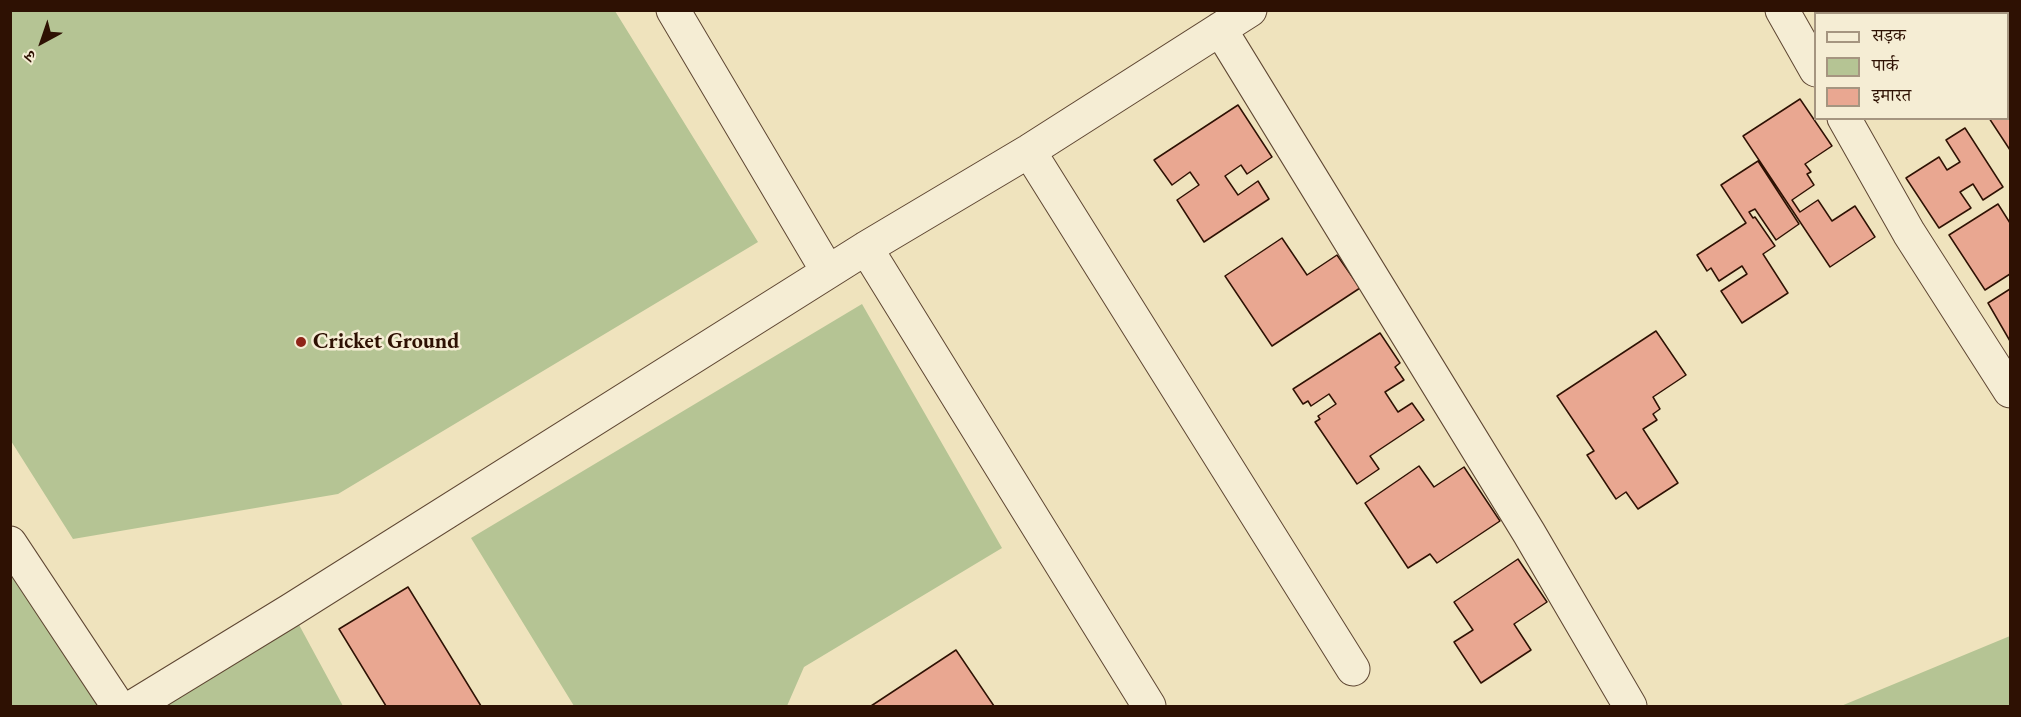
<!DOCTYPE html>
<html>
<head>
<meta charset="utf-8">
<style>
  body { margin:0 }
  #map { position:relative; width:2021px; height:717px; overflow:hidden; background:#efe3bd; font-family:"EB Garamond","Noto Serif Devanagari",serif }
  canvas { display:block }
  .frame { position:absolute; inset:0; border:12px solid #2e1103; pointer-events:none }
  .legend { position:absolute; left:1814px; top:12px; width:195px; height:108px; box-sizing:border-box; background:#f5edd4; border:2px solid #a59580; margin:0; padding:8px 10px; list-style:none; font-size:18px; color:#2e1103 }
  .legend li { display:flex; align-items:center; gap:12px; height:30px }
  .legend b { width:30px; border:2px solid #a59580 }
  .north { position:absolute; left:12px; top:12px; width:60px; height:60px; -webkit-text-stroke:4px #f5edd4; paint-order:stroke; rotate:220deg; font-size:16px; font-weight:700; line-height:24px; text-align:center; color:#2e1103 }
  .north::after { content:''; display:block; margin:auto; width:21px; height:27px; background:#2e1103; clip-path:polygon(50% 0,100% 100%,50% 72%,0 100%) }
</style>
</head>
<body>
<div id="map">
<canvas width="2021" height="717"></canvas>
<div class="frame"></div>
<ul class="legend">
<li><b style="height:8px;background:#f5edd4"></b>सड़क</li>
<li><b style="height:16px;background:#b5c494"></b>पार्क</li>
<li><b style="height:16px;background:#e9a791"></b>इमारत</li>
</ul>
<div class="north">उ</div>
</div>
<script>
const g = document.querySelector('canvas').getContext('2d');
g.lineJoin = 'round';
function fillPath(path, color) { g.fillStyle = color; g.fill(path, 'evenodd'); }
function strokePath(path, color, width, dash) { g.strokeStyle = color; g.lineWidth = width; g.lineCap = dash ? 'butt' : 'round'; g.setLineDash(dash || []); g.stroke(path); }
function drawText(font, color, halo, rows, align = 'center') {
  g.font = font + ' "EB Garamond",serif'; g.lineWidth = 5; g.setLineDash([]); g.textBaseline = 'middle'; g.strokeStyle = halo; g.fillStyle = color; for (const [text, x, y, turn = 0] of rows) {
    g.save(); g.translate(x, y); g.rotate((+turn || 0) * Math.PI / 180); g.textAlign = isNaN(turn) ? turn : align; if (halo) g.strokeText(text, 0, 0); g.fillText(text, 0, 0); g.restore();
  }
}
const green = new Path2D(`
  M11,10L615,11L758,242L338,494L73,539L11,441Z
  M862,304L1002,548L804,667L787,706H574L471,538Z
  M11,543L114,706H11Z
  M291,610L343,706H152Z
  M2010,636V706H1841Z`);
const building = new Path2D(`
  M1800,99L1832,146L1805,164L1811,172L1807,174L1814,185L1792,200L1800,212L1818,200L1832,221L1855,206L1875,237L1830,267L1743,136Z
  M2010,103V150L1989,118H2008V105Z
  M1238,105L1272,157L1247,174L1241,165L1225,176L1238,195L1258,181L1269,199L1204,242L1177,200L1199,185L1190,172L1172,185L1154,160Z
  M1965,128L2003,187L1983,200L1973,184L1960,192L1971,208L1939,228L1906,178L1939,157L1947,170L1960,162L1946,140Z
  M1758,161L1799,224L1776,240L1755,209L1749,212L1753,218L1755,217L1775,246L1763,254L1788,293L1742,323L1721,291L1747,274L1742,266L1719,281L1711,268L1707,271L1697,255L1746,223L1721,185Z
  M1998,204L2010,223V274L1985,290L1949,235Z
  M1282,238L1307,275L1337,255L1360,288L1272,346L1225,276Z
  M2010,289V341L1988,303Z
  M1656,331L1686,375L1653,397L1660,409L1653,414L1657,420L1643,429L1678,483L1638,509L1626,492L1616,499L1587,455L1594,451L1557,396Z
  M1380,333L1400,363L1395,367L1404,380L1385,392L1398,412L1412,403L1424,420L1370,456L1379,469L1357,484L1315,422L1320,419L1318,416L1336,404L1329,394L1311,406L1308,401L1303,404L1293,389Z
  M1419,466L1434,487L1464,467L1500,521L1437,563L1430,554L1408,568L1365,503Z
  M1518,559L1547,602L1514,624L1531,650L1481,683L1454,642L1473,630L1454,602Z
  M408,587L481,706H386L339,629Z
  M956,650L994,706H871Z`);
const minor = new Path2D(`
  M673,10L828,272
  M1782,10L1816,70
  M1220,29L1529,533L1630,706
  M1844,118L1909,233L2010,391
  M1029,151L1353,669
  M866,248L1149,706
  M10,543L118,706
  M134,706L291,610L866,248L1029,151L1250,10`);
const markers = [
  [301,342,6,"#8f2418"]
];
const poiNames = [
  ["Cricket Ground",313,342]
];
fillPath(green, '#b5c494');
fillPath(building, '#e9a791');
strokePath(building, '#2e1103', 1.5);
strokePath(minor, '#5e4632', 35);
strokePath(minor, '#f5edd4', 33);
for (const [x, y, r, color] of markers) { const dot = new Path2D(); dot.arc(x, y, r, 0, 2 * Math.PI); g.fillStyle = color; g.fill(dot); strokePath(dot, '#f5edd4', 2); }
drawText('bold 22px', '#2e1103', '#f5edd4', poiNames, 'left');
</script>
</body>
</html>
